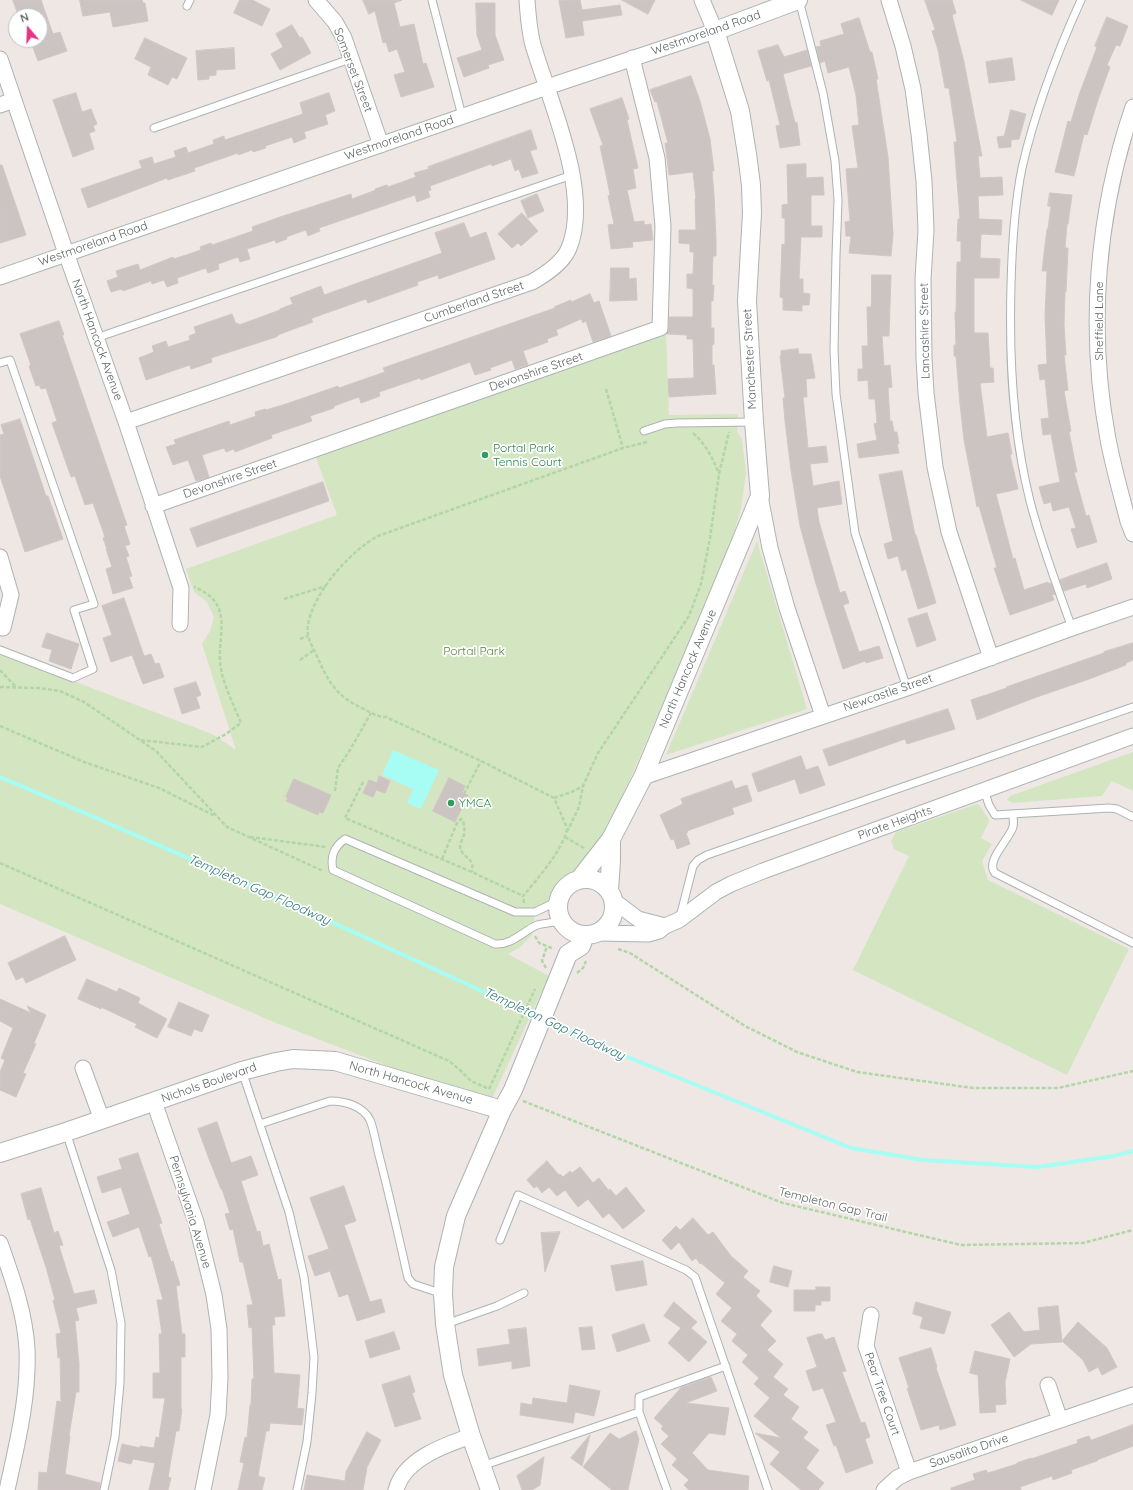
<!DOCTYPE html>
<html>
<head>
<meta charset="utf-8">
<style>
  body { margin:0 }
  #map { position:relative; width:1133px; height:1490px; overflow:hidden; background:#eee7e4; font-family:Quicksand,sans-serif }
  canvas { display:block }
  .north { position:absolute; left:8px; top:8px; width:40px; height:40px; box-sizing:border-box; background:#fff; border:1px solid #bec1c1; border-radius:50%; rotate:341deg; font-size:11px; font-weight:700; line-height:16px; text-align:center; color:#5c6464 }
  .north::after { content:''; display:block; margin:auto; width:14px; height:18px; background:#e23682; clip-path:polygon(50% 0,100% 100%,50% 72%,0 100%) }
</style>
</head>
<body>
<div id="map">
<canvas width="1133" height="1490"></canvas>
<div class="north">N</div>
</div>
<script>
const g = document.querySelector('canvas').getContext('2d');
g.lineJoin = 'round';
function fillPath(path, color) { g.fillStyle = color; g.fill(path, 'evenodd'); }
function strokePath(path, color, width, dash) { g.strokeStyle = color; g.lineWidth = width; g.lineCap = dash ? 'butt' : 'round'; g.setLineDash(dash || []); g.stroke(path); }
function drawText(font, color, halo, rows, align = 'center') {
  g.font = font + ' Quicksand,sans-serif'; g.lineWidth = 3.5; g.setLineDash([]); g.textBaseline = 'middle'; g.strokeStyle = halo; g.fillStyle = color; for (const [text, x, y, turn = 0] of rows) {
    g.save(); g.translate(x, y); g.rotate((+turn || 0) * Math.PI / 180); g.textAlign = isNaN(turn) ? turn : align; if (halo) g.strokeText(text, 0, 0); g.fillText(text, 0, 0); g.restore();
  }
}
const green = new Path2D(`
  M666,332L669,415L738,414L737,432L742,439L746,473L741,508L729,551L615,814L599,842L574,874L564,880L551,899L535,909L532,935L519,948L508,954L549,976L489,1105L276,1023L0,904V653L212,734L236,750L202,644L210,631L214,617L207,602L194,592L186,569L337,515L315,455Z
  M757,541L807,709L666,755Z
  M1133,752V791L1112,781L1102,796L1013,803L1007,800L1010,796Z
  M977,804C983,807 984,815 989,819V822L981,838L992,844L982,861L988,880L1129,949L1067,1075L853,970L909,856L894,849L891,841L896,832Z`);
const water = new Path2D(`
  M393,750L439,770L421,809L407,803L413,789L382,775Z`);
const stream = new Path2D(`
  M0,777C181,853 360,934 538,1017
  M546,1021L598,1045L851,1148L923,1160L1038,1167L1114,1156L1133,1151`);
const building = new Path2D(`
  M13,0H41L53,34L60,32L67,51L38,61L31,42L40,40V16H19Z
  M80,0H142L143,3H145L148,21L113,27L110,12L83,16Z
  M240,0H252L270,9L262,26L234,13Z
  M363,0H402L394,3L400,27L414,24L423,64L426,63L434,87L401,97L394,75L405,72L397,49L389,52L386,42L383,43L375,11L369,14Z
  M566,0H580L582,10L620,5L622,15L582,21L584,35L566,38L559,1Z
  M622,0H655L648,14Z
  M925,0H952L956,13L952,15L964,62L982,156H978L980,178L1002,177L1003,195L978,196L979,219L1002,220L1001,235L981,234L980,258L1000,259L999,278H974V332L975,333H988L990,368H993L994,382L980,383L987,437L1008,433L1012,454L1010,455L1018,489L996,494L1013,559L1015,558L1024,590L1048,582L1049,584L1051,583L1055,594L1052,595L1054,600L1010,615L994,568H997L979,506L977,507L964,440L960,404L956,356H954V345H956L955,312H956L957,262H961V241H957L958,219H960L954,142H957L949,88H945L938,50L932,31L935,30Z
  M1021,0H1059L1052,15Z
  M476,3H495V35L504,60L488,65L489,68L464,77L457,58L482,50L477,35Z
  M1107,17L1128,26L1120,46L1116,45L1107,65L1110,67L1098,100L1087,135L1084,134L1074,176L1055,172L1068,121L1071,122L1079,95L1097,47L1095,46Z
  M859,18L870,52H872L878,79H876L888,157L893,234L891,256L849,253L851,236H846L845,222L850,221L846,169L858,168L852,126L859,125L856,95L849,67L828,73L825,61L820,63L816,47L821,46L820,41L844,34L841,24Z
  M292,25L300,38L302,37L311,53L280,70L271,54L283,47L276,34Z
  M145,38L187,58L177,79L172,77L168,85L148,75L151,67L135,59Z
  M778,45L784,57L807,50L811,66L783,74L795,123L797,122L800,145L780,148L776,126L780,125L769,80L767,81L758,51Z
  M234,48L235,69L216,70V75L209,76V79L198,80L196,51Z
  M1012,58L1015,80L989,83L986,62Z
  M691,76L700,101L710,139L714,171H712L714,195L716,239V256H713L712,285H714L713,301H711V328H714V344L712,345V365H714L716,394L669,397L668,379L694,378L693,339H687V335L666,334L669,328V317H693V289L687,288V274H693L694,252H690V244L679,243V230H696L695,199H696L693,172L669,175L665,143H668L657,102H655L650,90Z
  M76,93L82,112L91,109L97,124L93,126L95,131L89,133L94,149L73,157L53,100Z
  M329,93L335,111L325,115L328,124L304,132L306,138L294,143L292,137L265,146L266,148L253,152L252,150L238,155V153L194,168L195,171L168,180L167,178L88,208L81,189L142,168L139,161L152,157L154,164L176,157L174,151L186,147L188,153L214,144L213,140L224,136L225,140L303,114L300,103Z
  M622,98L629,119L627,120L638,168L633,169L636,188L627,190L634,222L644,221V225L651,224L653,240L632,242L633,247L611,249L608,225L614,224L608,196L610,195L608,184L600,146L603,145L590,109Z
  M1011,110L1026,114L1019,139L1011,140V147L999,148L997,137L1004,136Z
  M531,130L537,149L530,151L538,173L522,178L519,169L515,171L511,159L492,166L491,164L430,186L431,190L428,191L430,197L417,202L415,195L319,228L320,231L308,236L306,230L286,237L287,239L276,243L275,240L247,249L250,259L240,262L238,257L218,264L219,269L208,273L206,268L177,278L178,283L167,287L164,280L152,284L151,281L123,291L122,289L111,292L107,281L118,277L116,271L138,264L140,270L173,257L174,259L201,250L200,247L211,243L212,245L253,231L252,227L280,217L351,194L352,199L376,190L375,189L387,185L388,187L416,177L414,173L429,169L428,167Z
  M806,164V178L823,177L824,195H811V226H822V237H801L799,279H803V293L810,294L809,305H802V311L783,310V298L780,297L782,244L785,245V218H782V205L788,204L787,165Z
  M0,165H2L26,235L0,243Z
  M1050,193L1072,195L1068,224H1067L1065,248H1068L1066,292H1065L1064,325L1066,355H1064L1068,390L1064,391L1071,431L1069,432L1077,472H1074L1086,516L1089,515L1097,542L1077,548L1071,529L1076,528L1069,507L1053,511L1051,502L1044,504L1039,487L1060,482L1051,434L1043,435L1041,419L1049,418L1045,379L1040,380L1038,365L1047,364L1045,316L1047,271H1042L1047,229H1048L1051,206H1048Z
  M537,194L544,211L528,218L521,201Z
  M522,213L538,231L521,246L518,243L512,248L498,234Z
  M464,223L470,238L486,232L495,259L439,279L438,275L417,282L418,285L368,303L366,299L315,317L311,319L313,322L280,334L276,337L211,358L212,362L191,369L190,365L146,380L139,358L154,352L152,346L166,341L168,347L190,340L189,336L196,333L194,327L232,314L236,324L238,323L239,325L280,310V309L293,304L290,298L321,286L324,295L442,253L435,233Z
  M611,268H629V279L636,278L637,300L610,301Z
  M872,275H891L889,336H882L884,366L890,365L892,387L888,388L890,421H892L894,432H897L899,444H897L899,453L859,458L857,444L877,440L874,424L877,423L875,399H869L868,380L858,381V369H863L862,346H868L867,307H871Z
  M590,294L594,303L599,301L611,336L593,342L586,321L583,323L581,319L556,330L558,335L547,339L548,342L523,351L528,365L515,369L512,360L490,368L491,370L475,375L470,362L421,380L420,378L379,392L380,396L361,403L359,397L334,406V408L310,416L312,421L271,435L272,438L235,452L234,449L226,452L224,448L202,455L209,477L196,481L188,460L173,465L166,447L176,444L174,440L229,421L230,425L256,416L255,412L265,409L266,410L286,404L338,386L339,388L385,372L383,368L555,308L554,307L571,300V302Z
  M59,321L64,335H62L127,525L124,526L130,544L125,546L129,556L126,557L132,576L129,577L133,588L113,594L106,569L112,567L106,549H107L103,538L105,537L93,503L85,505L75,476L71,477L52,423L57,421L46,388L41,389L39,385L36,386L29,366L31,365L20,334Z
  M798,349L799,354H811L815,378L806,379L807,397H803L808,448L826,446L828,462L810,464L813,486L839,481L842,504L817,508L819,522L840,593L845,591L849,603L843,605L859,652L879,646L883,658L866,663L865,661L843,669L816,584L800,526L791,470L785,421L783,398H785L780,356H781V351Z
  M20,419L46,496H48L63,539L25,552L0,476V435L4,434L1,425Z
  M902,471L915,535H916L936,603L918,609L906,569L902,571L898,556L888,559L884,544L893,541L879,475Z
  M323,482L329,501L197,547L190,529Z
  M1107,563L1112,579L1087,588L1086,584L1064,591L1060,580Z
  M124,598L144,656L151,654L155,664L159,663L164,677L143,684L132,655L111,662L103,638L112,635L102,606Z
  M927,613L936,640L917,647L908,619Z
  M47,633L79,644L71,669L49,661L52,650L42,647Z
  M1133,643V660L1126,663V665L1092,678L1034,698L977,720L971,700L1007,688L1006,687L1104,653V652Z
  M196,682L201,695L196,697L200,708L182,714L174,689Z
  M948,709L955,729L907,744L905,739L829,766L823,750Z
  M801,756L806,770L818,766L825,785L800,794L795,779L758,792L752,774Z
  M379,776L390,781L385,793L376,790L373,797L363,793L369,780L377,783Z
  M449,778L465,786L462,793L468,795L455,822L433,811Z
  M294,779L331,795L323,813L319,812L318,815L286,801L288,798L286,797Z
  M732,781L735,789L747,785L752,801L732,808L734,814L687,831L688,832L686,833L690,844L677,849L674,839L671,840L660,815L683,804L681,799Z
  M65,936L76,960L26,983L23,977L16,980L8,963Z
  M87,979L117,992L119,988L140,998L138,1003L167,1019L157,1038L135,1027L137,1024L101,1007V1009L78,999Z
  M0,999L31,1013L27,1006L46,1015L34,1043L36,1044L23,1073L26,1074L16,1097L0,1090V1072L5,1060L1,1058L13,1028L0,1021Z
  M179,1002L209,1015L202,1032L194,1029L191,1036L168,1027Z
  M217,1122L231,1163L251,1156L258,1175L241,1181L257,1232L260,1231L263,1246L269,1244L278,1280L281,1279L285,1316L274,1317L275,1325H272L274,1373L300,1375L297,1408L304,1409L302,1425L270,1423L269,1431H266L258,1476L265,1478L262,1490H238L244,1463L240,1462L245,1437L247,1438L250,1405H251L252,1379H254L252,1327L249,1328L247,1305H253L243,1262H240L233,1229L230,1230L225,1214L230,1213L222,1189H221L209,1159L198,1129Z
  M138,1153L162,1223L159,1224L171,1262L173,1261L180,1285L176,1286L182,1334H185V1357H181V1409H182L179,1431H176L168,1477L171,1478L168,1490H149L155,1463L133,1459L131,1464L118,1461L122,1444L140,1448V1446L154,1448L156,1437L159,1438L165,1398H153V1373H160L159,1334H162L157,1300H163L151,1256L149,1257L139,1227L113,1237L107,1222L130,1214L121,1187L102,1193L97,1177L122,1169L119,1159Z
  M547,1161L559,1175L560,1174L563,1177L570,1171L572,1173L580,1167L593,1183L599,1178L609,1191L610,1189L616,1196L626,1187L645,1211L623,1229L609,1213L603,1218L588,1199L578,1207L565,1190L557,1196L549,1187L542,1193L537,1186L534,1188L527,1180Z
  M344,1186L356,1221L344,1225L370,1302L381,1299L385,1312L357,1321L348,1294L339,1297L330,1271L315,1276L308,1256L329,1249L310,1198Z
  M41,1188L54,1233L58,1231L63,1245L59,1246L74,1294L94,1290L97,1303L76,1308L79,1320L75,1321L79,1364V1392H76L69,1436H70L65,1474L100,1483L99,1490H38L39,1472L47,1473L57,1401L61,1402L60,1357L58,1358L56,1334L61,1333L53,1300H55L46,1267L30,1219L28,1220L21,1194Z
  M693,1218L708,1235L713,1232L731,1256L748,1271L743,1277L760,1291L756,1296L772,1311L760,1325L776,1341L767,1350L783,1364L773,1377L788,1389L783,1395L799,1407L791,1419L808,1432L803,1438L819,1450L806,1468L824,1483L818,1490H801L770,1464L780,1452L755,1433L781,1438L754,1416L770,1398L754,1384L759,1378L742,1362L748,1355L732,1341L737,1334L721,1321L732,1308L716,1294L725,1283L701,1263L700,1264L696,1258L692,1261L679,1242L671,1250L662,1240L676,1226L680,1230Z
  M560,1232L545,1272L541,1233Z
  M643,1261L647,1285L616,1291L611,1266Z
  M774,1266L792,1271L788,1287L770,1282Z
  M816,1287H830V1301H821V1305H815V1311H794V1290H816Z
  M674,1302L697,1322L691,1328L707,1342L689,1362L668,1343L681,1328L664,1316Z
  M916,1302L951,1312L944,1334L920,1328L923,1317L913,1314Z
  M1058,1306L1062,1341L1078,1322L1107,1348L1117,1367L1102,1375L1098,1367L1089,1372L1083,1360L1062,1341V1342L1031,1344L1014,1357L991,1325L1009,1312L1024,1332L1040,1330L1038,1308Z
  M644,1324L650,1341L617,1352L612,1335Z
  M592,1327L595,1349L582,1350L579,1328Z
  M526,1328L530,1366L512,1369V1361L479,1366L477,1349L510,1344L508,1330Z
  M394,1332L400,1349L370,1358L365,1341Z
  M818,1334H822L825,1340L834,1337L846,1371L842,1372L861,1423L865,1422L870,1437L865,1439L873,1463L846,1473L836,1445L834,1446L826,1425L836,1422L823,1388L813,1391L806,1371L817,1367L807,1338Z
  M931,1348L937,1367L936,1368L956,1425L940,1430L939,1425L921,1430L907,1388H909L899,1358Z
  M975,1351L1010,1359L1005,1382L1006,1404L995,1405L996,1412L980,1413L978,1375L970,1373Z
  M410,1376L415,1392L412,1393L421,1419L395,1427L382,1385Z
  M711,1377L717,1391L686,1403L729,1408L725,1435L709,1433L692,1453L708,1470L749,1476L748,1490H689L684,1485L689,1480L672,1465L677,1459L661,1444L669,1436L661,1429L663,1426L654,1418L680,1389V1388Z
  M570,1385L600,1391L594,1416L575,1412L573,1423L520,1415L521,1403L532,1405L533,1398L567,1403Z
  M1133,1425V1446L1097,1460V1461L1071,1470L1072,1473L1053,1480L1052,1476L1020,1487L1021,1490H951V1488L975,1480L973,1474L986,1470L988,1473L1017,1464V1463L1031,1458V1459L1078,1443L1077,1440L1089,1436L1091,1440Z
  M636,1431L639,1439L628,1490H612L583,1467L610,1433L619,1439Z
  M367,1432L381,1440L367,1467L363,1490H304L307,1475L345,1481L346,1472Z
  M590,1435L582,1466L571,1458Z
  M544,1457L540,1485L532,1490H522L517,1476Z`);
const path = new Path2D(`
  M606,389L623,448
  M693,433C707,446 712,457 719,474
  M647,442L623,448L378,536C350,551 313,593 308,625C306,636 311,644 316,654C328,681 335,696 364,709C371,713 378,717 386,717L481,761L554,798L568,830L579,807L583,786L598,753L689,616L701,584L710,538L719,474L729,432
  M284,599L326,586
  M300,639L308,636
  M300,660L314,650
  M0,670L16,687
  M0,687L38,688L60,691L84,702L156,751L227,827L323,871
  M0,726L84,762L159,788L215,816
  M141,740L202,747L226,734L241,723C233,703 222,683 220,662C218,631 234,603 194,587
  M363,782L345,818L472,872L523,896
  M335,791L338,768L350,750L371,713
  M464,794L481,761
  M554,798L574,791L583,786
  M250,837L326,847
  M565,837L584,848
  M442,859L457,823L461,819L463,821C464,826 465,830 464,835C463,838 460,843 460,847C463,860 475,856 472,872
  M0,863L449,1061L460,1070L471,1081L487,1088
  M524,903L523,896C538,878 561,852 567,830
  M535,936L539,943L554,949
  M618,949L630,953L745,1026L797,1052L857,1072L973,1088H1058L1133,1071
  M546,968L542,961L547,946
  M577,973L583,968L586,961
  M489,1089L535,989
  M523,1101L783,1203L961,1245L1083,1243L1133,1230`);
const service = new Path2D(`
  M432,0L462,116
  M799,0L823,93L835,161L838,200L836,256L834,350L836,394L852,511L855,533L865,564L907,688
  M187,6L190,0
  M154,128L350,59
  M96,338L572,175
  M0,363L10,360L94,604L74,610L93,669L73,678L0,650
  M644,431L665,424L677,423L754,422
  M1072,628C1057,586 1041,544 1030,501C1012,430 1009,357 1011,285C1012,245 1014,207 1022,168C1035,111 1057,53 1081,0
  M984,790L989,805L995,815L1109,808L1117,809L1133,817
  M1013,814C1013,818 1014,823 1013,827C1009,840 985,861 995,873L1133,943
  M558,901L535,912H515L345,839C334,847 330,856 333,870L495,944C512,945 522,932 537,925C541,924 555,922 561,921
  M680,917L693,866L698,860L707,855L1133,707
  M242,1071L289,1212L304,1277L309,1315L314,1357L312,1393L307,1442L297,1490
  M260,1124L330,1101C345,1101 363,1106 370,1120C374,1129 377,1149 380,1159C390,1198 399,1238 408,1278L413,1284L443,1294
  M66,1132L111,1270L121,1323L120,1383L115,1437L104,1490
  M500,1240L518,1195L686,1270L695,1277L768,1490
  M446,1324L497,1306L524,1293
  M482,1466L639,1412
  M667,1490L639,1412V1397L726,1366`);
const minor = new Path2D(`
  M316,0L335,22L344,38L381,145
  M889,0L903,46L913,89L919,134L924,181L926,230L923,279L924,358L926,393L935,467L949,532L991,658
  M0,59L66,253L126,422L181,588L180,624
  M0,105L14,100
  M1133,107C1097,213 1087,328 1108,439C1113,466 1121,494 1128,521L1133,534
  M0,277L547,87L715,31L702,0
  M126,422L532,282C546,274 563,263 569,248C592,192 549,100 533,45C529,30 528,15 527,0
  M760,496L770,548L787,608L823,716
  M153,506L660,328L663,226L657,158L632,58
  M0,557L11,595L3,628
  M643,777L907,688L1072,628L1133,607
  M614,901L638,919L665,926
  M598,933L648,934L659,931L665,926L679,920L716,892L731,884L763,871L1133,736
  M83,1068L102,1120
  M154,1102L196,1222L214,1295L219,1329L220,1377L218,1415L203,1490
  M0,1243C12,1277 25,1312 27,1349C29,1397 17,1444 7,1490
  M871,1315L866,1346L909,1472
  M1048,1385L1060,1420
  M396,1490C404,1459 445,1445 471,1436
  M884,1490L897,1478L909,1472L1133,1395`);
const tertiary = new Path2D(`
  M558 907a28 28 0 1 1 56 0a28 28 0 1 1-56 0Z
  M579,880L611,839L643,777L760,496L754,422L747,301L752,213L751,185L747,154L740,111L715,31L798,0
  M609,890L611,861V839
  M502,1110L513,1090L568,954L581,946L585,935
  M0,1153L66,1132L242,1071L276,1062L293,1059L335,1061L502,1110L456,1216L444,1267L443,1294L445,1324L453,1375L471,1436L490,1490`);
const markers = [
  [485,455,4,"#2e9e5b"],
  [451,803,4,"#2e9e5b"]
];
const streetNames = [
  ["Westmoreland Road",706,33,-19],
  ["Somerset Street",353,70,69],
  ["Westmoreland Road",399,138,-19],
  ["Westmoreland Road",93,244,-19],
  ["Cumberland Street",474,302,-19],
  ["Sheffield Lane",1099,321,-90],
  ["Lancashire Street",925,331,-91],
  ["North Hancock Avenue",97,340,70],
  ["Manchester Street",750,359,-93],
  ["Devonshire Street",536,372,-19],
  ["Devonshire Street",230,479,-19],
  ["North Hancock Avenue",688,669,-67],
  ["Newcastle Street",888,693,-19],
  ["Pirate Heights",895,823,-20],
  ["Nichols Boulevard",209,1083,-19],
  ["North Hancock Avenue",411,1083,16],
  ["Templeton Gap Trail",833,1205,14],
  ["Pennsylvania Avenue",190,1212,73],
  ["Pear Tree Court",882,1394,71],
  ["Sausalito Drive",969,1451,-19]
];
const leisureNames = [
  ["Portal Park",493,448],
  ["Tennis Court",493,462],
  ["YMCA",459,803]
];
const parkNames = [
  ["Portal Park",474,651]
];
const waterNames = [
  ["Templeton Gap Floodway",259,890,24],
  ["Templeton Gap Floodway",554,1024,25]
];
fillPath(green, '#d4e5c2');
fillPath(water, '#a7fcf4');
strokePath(stream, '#a7fcf4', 4);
fillPath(building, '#ccc4c3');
strokePath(building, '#d3c5c3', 1);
strokePath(service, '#adb3b4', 9);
strokePath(minor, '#adb3b4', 17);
strokePath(tertiary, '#adb3b4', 20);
strokePath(path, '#b2d6a5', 2.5, [4, 2]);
strokePath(service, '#fff', 7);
strokePath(minor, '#fff', 15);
strokePath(tertiary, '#fff', 18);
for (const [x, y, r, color] of markers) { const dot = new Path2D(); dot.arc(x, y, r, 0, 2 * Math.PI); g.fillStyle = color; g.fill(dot); strokePath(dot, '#fff', 1.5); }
drawText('12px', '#5c6464', '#fff', streetNames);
drawText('12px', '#27864d', '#fff', leisureNames, 'left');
drawText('12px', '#5a8037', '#fff', parkNames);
drawText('italic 13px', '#337979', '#fff', waterNames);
</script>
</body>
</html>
